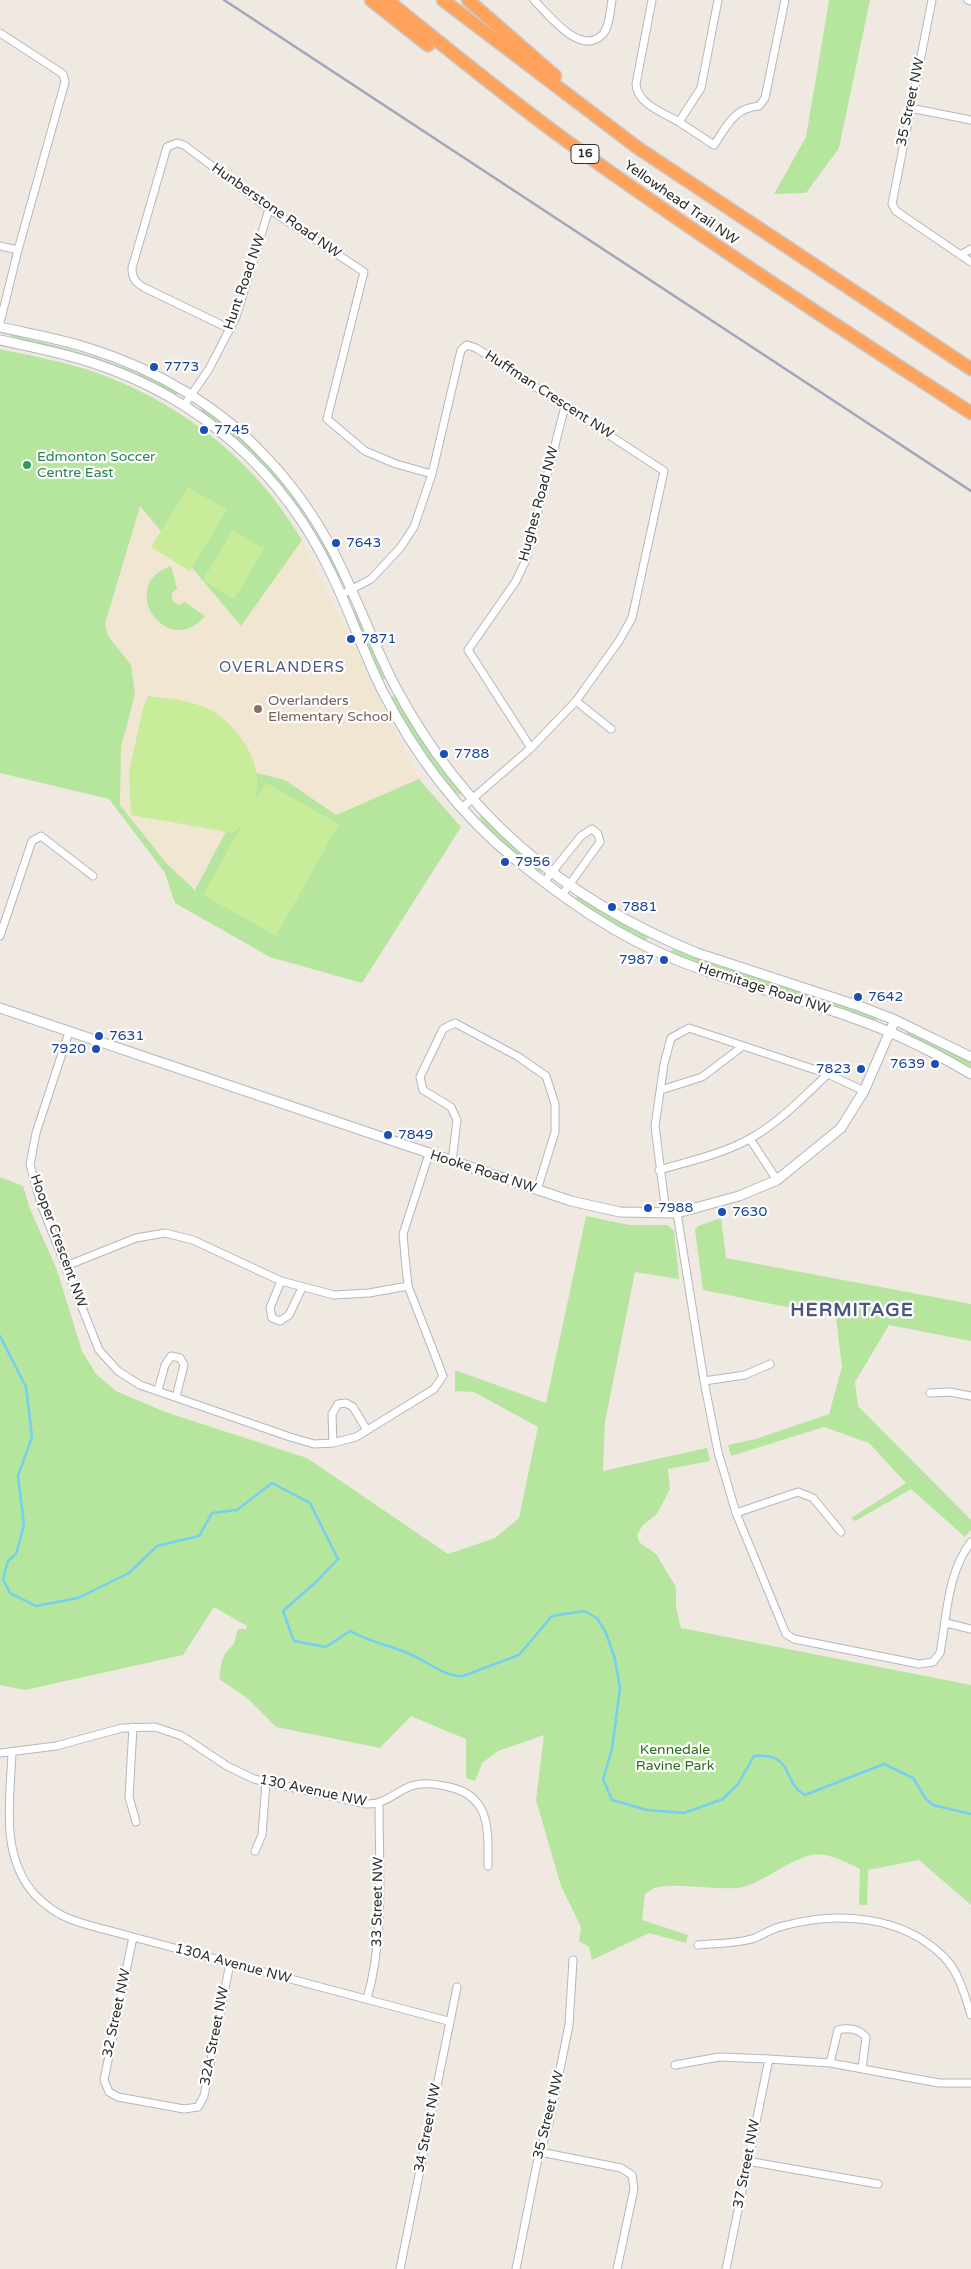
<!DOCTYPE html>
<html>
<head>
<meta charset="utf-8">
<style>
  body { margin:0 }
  canvas { display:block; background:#efe9e1 }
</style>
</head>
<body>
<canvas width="971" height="2269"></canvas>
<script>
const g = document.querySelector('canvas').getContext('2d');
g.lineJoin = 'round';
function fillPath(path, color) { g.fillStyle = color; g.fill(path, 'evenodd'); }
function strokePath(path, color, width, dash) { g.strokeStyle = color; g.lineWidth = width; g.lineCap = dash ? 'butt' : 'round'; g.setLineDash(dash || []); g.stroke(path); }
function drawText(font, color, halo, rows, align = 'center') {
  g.font = font + ' "Varela Round",sans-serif'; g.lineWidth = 4.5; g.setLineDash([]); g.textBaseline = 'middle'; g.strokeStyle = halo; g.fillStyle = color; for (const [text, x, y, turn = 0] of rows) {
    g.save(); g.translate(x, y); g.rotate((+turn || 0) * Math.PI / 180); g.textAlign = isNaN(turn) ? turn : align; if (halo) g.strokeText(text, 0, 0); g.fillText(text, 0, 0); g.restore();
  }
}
const education = new Path2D(`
  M140,505L240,626L302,540L419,779L336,815L285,780L257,773L195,890L167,864L120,805L121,747L135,694L131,665L108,636L105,624Z`);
const green = new Path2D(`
  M829,0H870L839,148L806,193L774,194L806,137Z
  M11,335C70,348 124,363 178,392L176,395L171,394L10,338Z
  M0,349C27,355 55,360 82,368C156,391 226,437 274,499C284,512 293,526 302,540L241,626L140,506L105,624L108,636L131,665L135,694L121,747L120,805L167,864L195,890L257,773L285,780L336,815L419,779L461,827L362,983L270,957L175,903L165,873L109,799L0,773Z
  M202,408C265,450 307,511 341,577L338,579L295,506L200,411Z
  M171,566L177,589L172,593V600L179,605L185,602L205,616C168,661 115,585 171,566Z
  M356,611L384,674L385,679L382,680L354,618L352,612Z
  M393,696L398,700L439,764L462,793L460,795L454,791L424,752L391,698Z
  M481,815L542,871L541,872C524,867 488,834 480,818Z
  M577,896L612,918L648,937L645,942L583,906L576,899Z
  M673,949C718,967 765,980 812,995C833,1001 859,1006 877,1019L875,1022L690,961L671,952Z
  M907,1032L938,1045L971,1063V1069L906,1035Z
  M0,1177L23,1186L30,1209L57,1270L82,1351L96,1374L116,1391L165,1412L307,1458L448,1554L495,1538L519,1518L538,1427L474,1392L455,1391V1370L546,1403L586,1216L629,1225H668L674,1231L679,1279L635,1272L605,1422L603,1471L707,1448L710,1461L668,1469L670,1489L657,1514L643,1525L637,1535L639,1542L656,1554L676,1587V1607L681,1628L971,1685V1905L919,1860L868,1870L867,1905H859L860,1869C814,1845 809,1853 766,1877C758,1881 747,1887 737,1888C710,1890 680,1882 654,1888L645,1894L642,1920L688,1935L686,1943L649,1933L592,1960L589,1947L579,1941L581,1927L561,1886L536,1800L544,1735L498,1751L482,1763L475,1781L466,1778V1739L411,1716L380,1748L276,1727L246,1697L219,1679L222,1660L226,1652L234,1644L238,1629H246L247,1626L214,1607L183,1655L25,1690L0,1685Z
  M721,1218L726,1258L971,1304V1341L889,1325L855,1382L858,1406L971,1520V1530L965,1537L911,1489L855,1521L851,1518L906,1483L869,1443L824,1427L731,1456L728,1445L756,1439L829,1414L842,1367L836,1317L703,1290L695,1230L698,1226Z`);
const pitch = new Path2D(`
  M188,487L227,510L190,571L151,547Z
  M233,530L264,549L234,599L203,580Z
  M148,696C168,699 194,700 212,711C242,729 265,767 255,801L266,783L339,824L276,936L203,895L242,825L233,833L131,815L129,772L143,708Z`);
const stream = new Path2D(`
  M0,1336L26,1387L32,1437L18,1476L24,1525L16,1554L8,1561L3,1579L10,1593L36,1606L78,1598L129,1573L157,1546L199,1536L212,1513L237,1510L272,1483L310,1503L338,1559L315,1583L283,1611L294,1641L326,1647L350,1631C370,1642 385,1644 405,1652C425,1659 443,1677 463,1676L519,1655L552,1616L584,1611L597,1618L606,1633L615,1659L620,1688L612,1749L603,1779L612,1800L647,1810L684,1813L723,1799L738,1784L754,1756C796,1753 781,1782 805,1795L884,1764L913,1778L926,1799L933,1805L971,1814`);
const minor = new Path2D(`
  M534,0C548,14 581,58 603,34C610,26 610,10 612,0
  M652,0L636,84C637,104 664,113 679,122
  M718,0L701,88L679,122L714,145C727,126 734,108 759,106L765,98L785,0
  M932,0L892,204L896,211L971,262
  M968,0L971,1
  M0,33L63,74L65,82L18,250L0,323
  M910,108L971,120
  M0,246L18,250
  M960,255L971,249
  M230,329L145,288C136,283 132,279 132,268L167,147L177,143L184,145L269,209L364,272L327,419L365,451L396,464L432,474
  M185,404L209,369L236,317L269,209
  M341,595L371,579L400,548L414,527L432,474L461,350L467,345L476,348L664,471L632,618L619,641L576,701L531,748L463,807
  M576,701L611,729
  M531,748L468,650L516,581L525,562L565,406
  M544,882L581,836L592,829L598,834L600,842L562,895
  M0,936L32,841L41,836L93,876
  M69,1032L36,1133L30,1165L41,1204L99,1350L118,1371L140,1385L290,1437L314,1444L333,1443L356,1437L434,1389L443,1376L408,1286L405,1257L403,1234L429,1154
  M661,1090L702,1077L743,1046
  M750,1139L777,1180
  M452,1162L457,1120L451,1107L423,1090L420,1077L443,1029L455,1023L517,1056L546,1076L555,1104V1132L537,1190
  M659,1170C690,1161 723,1154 751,1138C780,1122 803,1097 828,1074
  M666,1213L655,1126L664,1064L671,1038L689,1028L828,1074L864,1091
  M677,1213L704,1381L718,1452L736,1513L786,1634L794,1639L919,1664L933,1662L940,1653C947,1616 947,1573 971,1542
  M66,1266L136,1238L165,1233L193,1240L281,1281L334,1295L369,1293L408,1286
  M281,1281L270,1308L272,1318L280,1321L289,1315L302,1288
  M704,1381L745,1375L770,1364
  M158,1390L165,1365L171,1356L180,1358L184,1365L176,1397
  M930,1393L950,1392L971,1396
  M333,1443L332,1414L338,1404L346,1403L353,1407L367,1430
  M736,1513L798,1492L813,1498L841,1532
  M946,1623L971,1629
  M133,1727L129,1797L136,1822
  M0,1753L56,1746L122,1728L155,1727L182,1736L227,1766L254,1779L366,1804C385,1805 395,1792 411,1786C424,1782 436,1784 449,1787C491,1796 488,1830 488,1866
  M12,1753C10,1802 0,1856 35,1895C45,1905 57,1914 70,1919C91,1927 112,1931 133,1937L448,2021
  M255,1851L262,1835L266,1783
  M133,1937L104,2080L109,2092L118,2097L184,2109L198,2107L204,2096L230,1963
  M698,1945C716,1943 737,1944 755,1938C764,1934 773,1928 783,1926C837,1911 902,1915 944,1957C959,1972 965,1996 971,2015
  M367,1999C385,1936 379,1869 379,1804
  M830,2063L838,2030C850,2027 858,2029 866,2037L862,2069
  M675,2065L719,2057L769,2059L830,2063L939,2083H971
  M540,2152L621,2168L632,2175L634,2189L617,2269
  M747,2161L878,2184
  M400,2269L457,1987
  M516,2269L537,2163L549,2123L569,2025L573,1960
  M726,2269L769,2059`);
const tertiary = new Path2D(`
  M0,327C30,334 61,339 91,349C155,369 219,406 265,456C292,484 315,517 333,551C356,595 372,642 395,686C463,814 563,899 697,953L859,1006L895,1020L971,1057
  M0,340C31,347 63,353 93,363C200,398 283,472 331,573C350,612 363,652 382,690C414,754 461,816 516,860C567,901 618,937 679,961C736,984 797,997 856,1019C896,1033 934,1052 971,1074
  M0,1008L571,1201L620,1212L677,1213L739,1196L777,1180L841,1128L864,1091L895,1020`);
const motorway = new Path2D(`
  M371,0L428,45
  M387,0C446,48 506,97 568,142C699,236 835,325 971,413
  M443,0L638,148L971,369
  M468,0L555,76`);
const rail = new Path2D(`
  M224,0L971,491`);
const markers = [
  [154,367,5,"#1a4fb4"],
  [204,430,5,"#1a4fb4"],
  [27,465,5,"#2e9e5b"],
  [336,543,5,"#1a4fb4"],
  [351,639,5,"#1a4fb4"],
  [258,709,5,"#8d6e63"],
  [444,754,5,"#1a4fb4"],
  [505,862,5,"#1a4fb4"],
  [612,907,5,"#1a4fb4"],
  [664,960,5,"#1a4fb4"],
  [858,997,5,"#1a4fb4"],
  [99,1036,5,"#1a4fb4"],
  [96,1049,5,"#1a4fb4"],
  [935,1064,5,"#1a4fb4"],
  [861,1069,5,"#1a4fb4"],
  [388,1135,5,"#1a4fb4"],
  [648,1208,5,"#1a4fb4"],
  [722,1212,5,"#1a4fb4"]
];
const shields = [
  [585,154,28]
];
const shieldNames = [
  ["16",585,154]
];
const streetNames = [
  ["35 Street NW",911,102,-78],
  ["Yellowhead Trail NW",681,203,35],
  ["Hunberstone Road NW",276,211,35],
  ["Hunt Road NW",245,282,-71],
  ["Huffman Crescent NW",549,395,33],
  ["Hughes Road NW",539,504,-75],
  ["Hermitage Road NW",764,989,18],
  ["Hooke Road NW",483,1172,18],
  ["Hooper Crescent NW",58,1241,70],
  ["130 Avenue NW",313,1791,12],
  ["33 Street NW",378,1902,-89],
  ["130A Avenue NW",233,1964,15],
  ["32 Street NW",117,2013,-78],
  ["32A Street NW",215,2036,-79],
  ["35 Street NW",549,2115,-76],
  ["34 Street NW",428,2128,-79],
  ["37 Street NW",747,2164,-79]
];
const transitNames = [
  ["7773",164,367],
  ["7745",214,430],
  ["7643",346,543],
  ["7871",361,639],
  ["7788",454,754],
  ["7956",515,862],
  ["7881",622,907],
  ["7987",654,960,"right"],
  ["7642",868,997],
  ["7631",109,1036],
  ["7920",86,1049,"right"],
  ["7639",925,1064,"right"],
  ["7823",851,1069,"right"],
  ["7849",398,1135],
  ["7988",658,1208],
  ["7630",732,1212]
];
const leisureNames = [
  ["Edmonton Soccer",37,457],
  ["Centre East",37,473]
];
const educationNames = [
  ["Overlanders",268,701],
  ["Elementary School",268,717]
];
const parkNames = [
  ["Kennedale",675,1750],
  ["Ravine Park",675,1766]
];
const neighbourhoodNames = [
  ["OVERLANDERS",282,668]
];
const districtNames = [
  ["HERMITAGE",852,1311]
];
fillPath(education, '#f0e6d1');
fillPath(green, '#b6e59e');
fillPath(pitch, '#c9ec9a');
strokePath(stream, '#75cff0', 2.5);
strokePath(minor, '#b4b7c1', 9);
strokePath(tertiary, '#b4b7c1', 11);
strokePath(motorway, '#c9c9c9', 15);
strokePath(minor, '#fff', 7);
strokePath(tertiary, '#fff', 9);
strokePath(motorway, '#ffa35c', 12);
strokePath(rail, '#a3a6b8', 2.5);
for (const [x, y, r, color] of markers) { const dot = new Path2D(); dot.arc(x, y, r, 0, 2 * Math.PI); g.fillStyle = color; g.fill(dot); strokePath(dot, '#fff', 2); }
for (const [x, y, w] of shields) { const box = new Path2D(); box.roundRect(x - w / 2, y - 9.5, w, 19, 4); g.fillStyle = '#fff'; g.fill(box); strokePath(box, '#2e2e2e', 1); }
drawText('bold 12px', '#2e2e2e', null, shieldNames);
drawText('14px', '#2e2e2e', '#fff', streetNames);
drawText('14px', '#164399', '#fff', transitNames, 'left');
drawText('14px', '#27864d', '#fff', leisureNames, 'left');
drawText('14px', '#785e54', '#fff', educationNames, 'left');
drawText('14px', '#2c6e1b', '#fff', parkNames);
g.letterSpacing = '1px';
drawText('15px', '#4d5680', '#fff', neighbourhoodNames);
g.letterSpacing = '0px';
g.letterSpacing = '1px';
drawText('bold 19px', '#4d5680', '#fff', districtNames);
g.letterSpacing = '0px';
</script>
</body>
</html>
